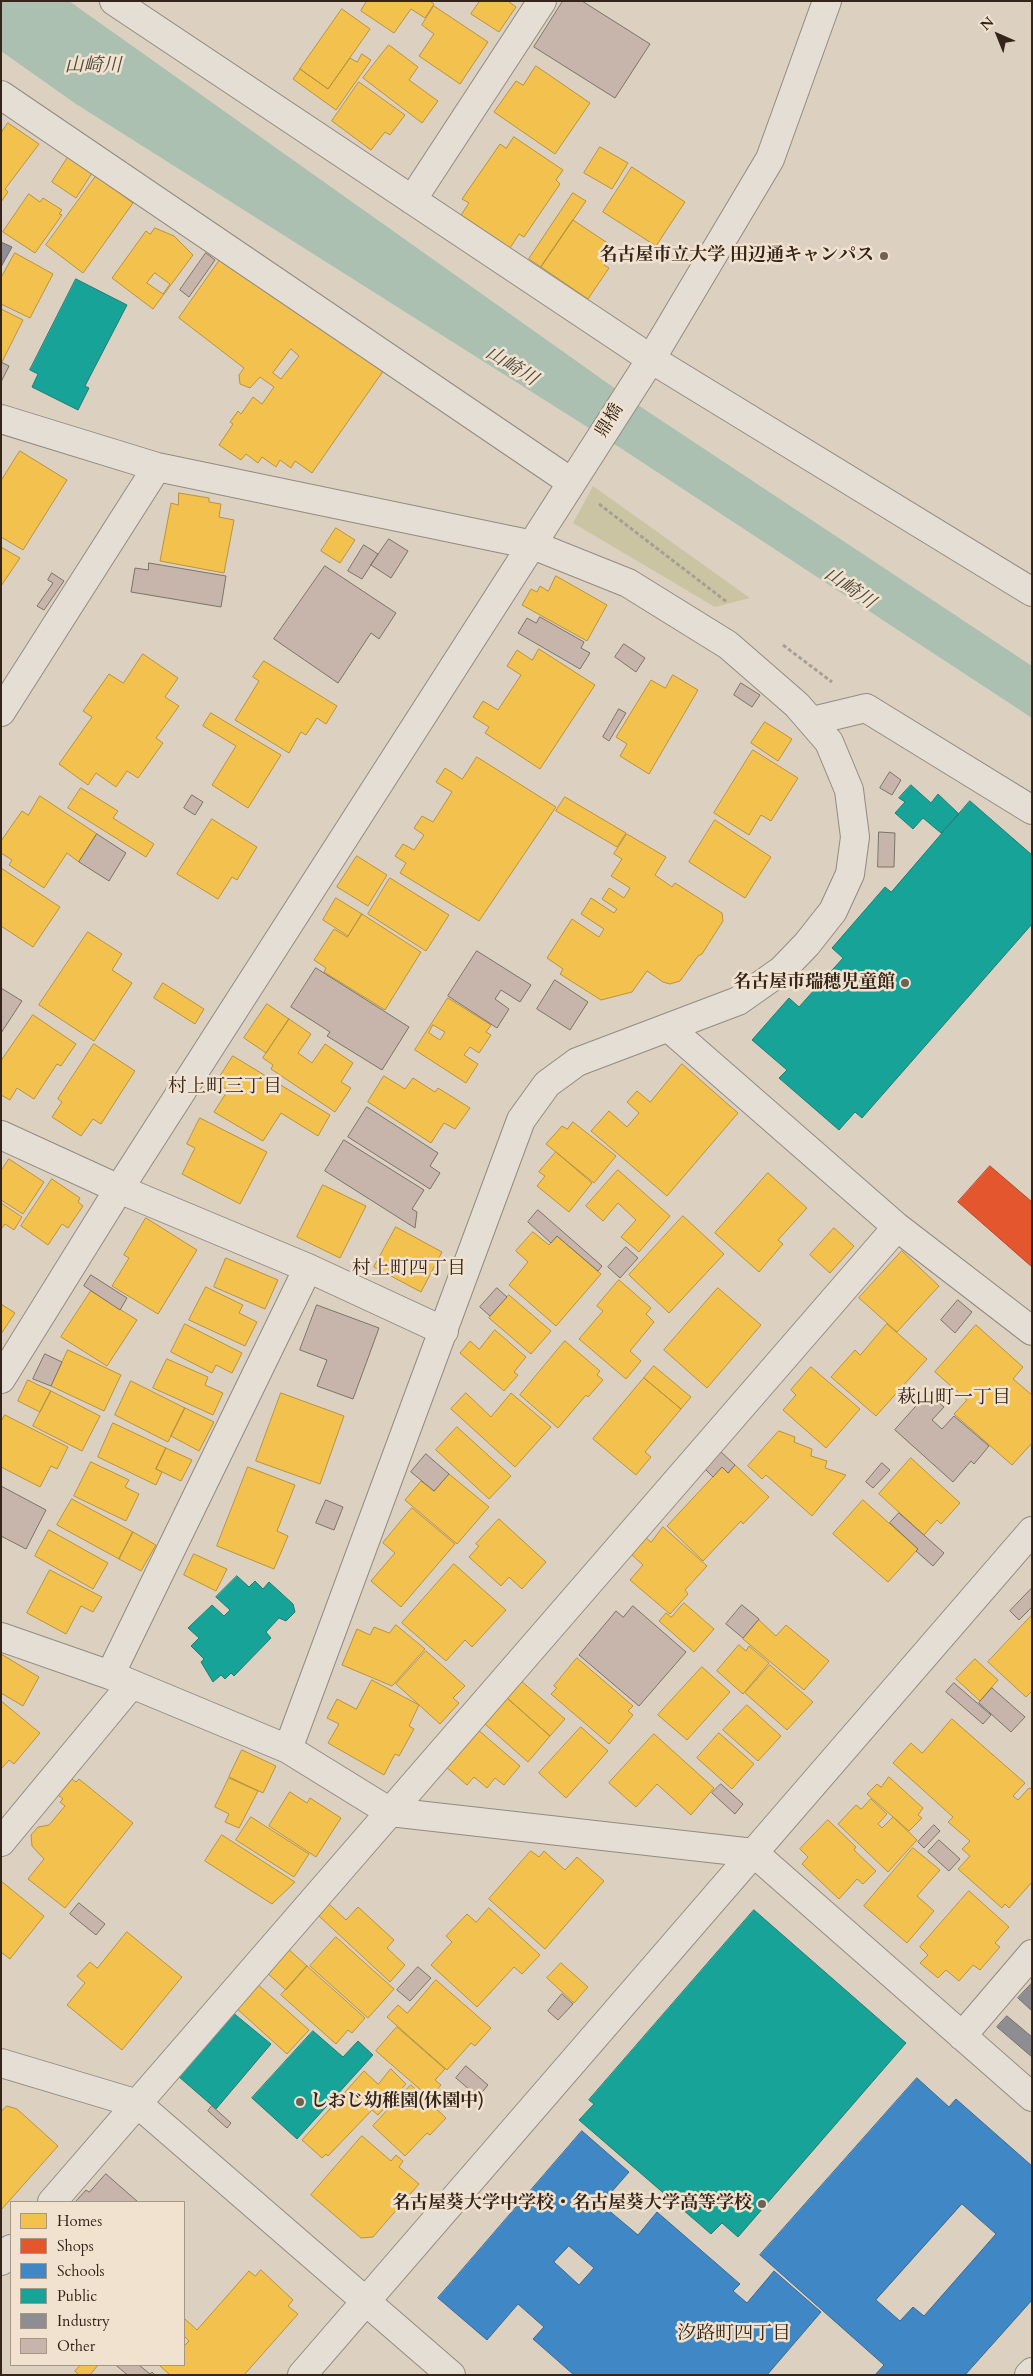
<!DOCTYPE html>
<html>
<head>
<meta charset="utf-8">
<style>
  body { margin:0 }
  #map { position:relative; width:1033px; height:2376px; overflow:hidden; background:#dcd1c0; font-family:Cardo,serif }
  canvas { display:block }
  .frame { position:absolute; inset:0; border:2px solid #352419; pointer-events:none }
  .legend { position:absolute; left:10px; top:2201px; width:175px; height:165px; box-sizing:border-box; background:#f0e2ce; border:1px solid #a59686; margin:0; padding:6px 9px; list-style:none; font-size:15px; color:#352419 }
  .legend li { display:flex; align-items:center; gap:10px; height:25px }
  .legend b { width:25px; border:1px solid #a59686 }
  .north { position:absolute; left:973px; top:10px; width:50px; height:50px; -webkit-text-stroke:4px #f0e2ce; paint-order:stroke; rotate:316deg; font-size:14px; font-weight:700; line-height:20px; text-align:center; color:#352419 }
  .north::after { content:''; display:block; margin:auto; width:18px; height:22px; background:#352419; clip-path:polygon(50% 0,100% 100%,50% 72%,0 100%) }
</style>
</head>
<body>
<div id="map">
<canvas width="1033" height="2376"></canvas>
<div class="frame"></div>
<ul class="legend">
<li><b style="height:14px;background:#f2c14e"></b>Homes</li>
<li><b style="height:14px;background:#e4572e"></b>Shops</li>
<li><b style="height:14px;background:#3f88c5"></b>Schools</li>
<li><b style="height:14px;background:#17a398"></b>Public</li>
<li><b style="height:14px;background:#8d8d92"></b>Industry</li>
<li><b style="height:14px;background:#c7b4aa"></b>Other</li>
</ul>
<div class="north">N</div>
</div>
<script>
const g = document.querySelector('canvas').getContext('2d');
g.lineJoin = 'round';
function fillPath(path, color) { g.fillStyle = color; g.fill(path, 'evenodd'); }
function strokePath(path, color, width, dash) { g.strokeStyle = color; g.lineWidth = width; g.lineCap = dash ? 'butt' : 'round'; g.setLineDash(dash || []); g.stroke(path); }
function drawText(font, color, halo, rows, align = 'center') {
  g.font = font + ' Cardo,"Noto Serif JP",serif'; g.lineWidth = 5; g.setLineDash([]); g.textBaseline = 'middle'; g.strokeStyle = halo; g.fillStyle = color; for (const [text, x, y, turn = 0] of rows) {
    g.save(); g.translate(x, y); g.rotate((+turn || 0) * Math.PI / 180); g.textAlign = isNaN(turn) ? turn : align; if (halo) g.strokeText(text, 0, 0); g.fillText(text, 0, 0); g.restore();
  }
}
const green = new Path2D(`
  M593,486L750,598L715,607L573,523Z`);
const water = new Path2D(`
  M1,1H69L644,409L1032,666V718L622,449L76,104L1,51Z`);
const homes = new Path2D(`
  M367,1H430L434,4L425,18L411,9L394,33L361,11Z
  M480,1H508L516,7L499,32L471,14Z
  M434,6L488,42L460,84L419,56L434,34L422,25Z
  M342,9L370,29L328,89L300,69Z
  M389,45L418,67L409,80L438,101L422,123L363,78Z
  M362,54L371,60L336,110L293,79L300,69L328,89L350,58L357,62Z
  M536,66L590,103L555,154L494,112L516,81L523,85Z
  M359,82L405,115L390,135L385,132L371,150L332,121Z
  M8,123L39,144L5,189L8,192L1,202V133Z
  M514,137L563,170L556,180L560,184L524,237L519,234L510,248L461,215L469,203L462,199L500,144L506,148Z
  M600,147L628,163L612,189L584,173Z
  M70,154L94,170L76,198L52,182Z
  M632,167L685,202L656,246L603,212Z
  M96,176L133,203L83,273L46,245Z
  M573,193L586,201L541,267L529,259Z
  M29,194L40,202L43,198L62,210L59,214L62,215L35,253L3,232Z
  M573,220L615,248L604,265L609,268L588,299L541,267Z
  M155,228L174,236L193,255L153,309L112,278L146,231L150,234ZM155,273L170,284L163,294L147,283Z
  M15,253L53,274L30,318L1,304V278Z
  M224,254L386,367L312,473L295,461L291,468L280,460L276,467L262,457L258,463L246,454L241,460L219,445L233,424L230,422L238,411L241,414L253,397L262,404L274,387L260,377L250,388L240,384L239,375L244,368L179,318ZM291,349L299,356L281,379L273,373Z
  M1,309L23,320L2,362H1Z
  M20,451L67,480L23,550L1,537V481Z
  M179,493L209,498V502L221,504L219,517L234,520L224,573L160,561L171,503L178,505Z
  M336,528L355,540L340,563L321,551Z
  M1,547L20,558L1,586Z
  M556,576L607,605L587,641L522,605L531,589L537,592L540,586L548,591Z
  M539,649L595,685L540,769L485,733L489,727L473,717L483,701L498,710L521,675L507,666L517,650L532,660Z
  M143,654L178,678L165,697L179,706L156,738L163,743L138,778L127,771L116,787L96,773L88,785L59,764L92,717L83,711L109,674L123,683Z
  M264,661L337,706L326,724L317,718L306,735L301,732L289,753L235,720L259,681L253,677Z
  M673,675L698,690L649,774L620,756L627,744L616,737L651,680L665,688Z
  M211,713L281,755L248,808L212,785L236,746L203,726Z
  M765,722L792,739L778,761L751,743Z
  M753,750L798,778L771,821L761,815L749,835L714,813Z
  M477,757L556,807L479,921L400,873L406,863L395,856L403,844L414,850L424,835L414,828L422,816L433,822L452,792L436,782L445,768L462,779Z
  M81,788L118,811L113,818L154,844L146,857L68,808Z
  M40,796L97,834L79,862L67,853L44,888L9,865L12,860L1,853V841L22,811L28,815Z
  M565,797L626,833L617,847L556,811Z
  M212,819L257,847L237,880L232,877L218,899L177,874Z
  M715,820L771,857L745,898L689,862Z
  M627,834L666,857L655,875L672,887L675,883L722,913L723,921L702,954L698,956L680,981L670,984L663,982L647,971L632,992L601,1000L560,974L563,969L547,958L572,919L599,937L604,929L581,914L591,898L614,913L617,909L602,899L609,888L624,898L630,888L611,876L622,859L614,854Z
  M357,856L387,875L368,906L337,887Z
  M1,868L60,907L33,947L1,926Z
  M390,878L449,915L426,951L368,914Z
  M336,898L362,914L348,936L323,920Z
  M362,914L421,952L385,1010L324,972L326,968L314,960L334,929L347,937Z
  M88,932L122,954L112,970L132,983L94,1041L39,1005Z
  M163,983L204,1009L195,1024L154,998Z
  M448,998L491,1025L486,1032L491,1035L479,1053L470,1047L464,1055L478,1064L466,1083L415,1050ZM433,1025L445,1032L440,1040L429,1033Z
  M267,1004L289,1019L266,1053L244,1038Z
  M33,1015L76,1044L61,1066L57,1064L34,1099L17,1088L10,1100L1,1095V1061Z
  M289,1019L311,1034L298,1053L312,1063L325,1044L353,1063L341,1082L351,1088L335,1112L271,1069L273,1065L263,1058Z
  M94,1044L135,1071L101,1124L93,1119L81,1136L52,1117L62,1102L58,1099Z
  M233,1056L330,1115L318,1136L281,1113L263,1141L214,1112L228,1090L216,1083Z
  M682,1064L738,1113L667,1196L591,1131L609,1111L627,1127L639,1113L627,1102L637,1091L650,1102Z
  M384,1076L405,1089L413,1078L435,1092L438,1088L470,1108L455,1129L444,1123L431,1143L368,1102Z
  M200,1118L267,1152L240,1204L182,1174L195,1148L187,1144Z
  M573,1122L616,1156L594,1183L546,1144L562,1126L567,1129Z
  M556,1152L592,1183L569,1212L537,1186L545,1176L539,1172Z
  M9,1159L44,1182L23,1214L1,1200V1171Z
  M618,1170L670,1216L639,1252L621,1237L636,1220L618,1203L603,1221L586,1206Z
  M768,1173L807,1208L778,1240L783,1244L759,1272L715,1233Z
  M52,1179L80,1198L78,1202L83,1206L68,1228L62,1224L48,1245L21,1226Z
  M323,1185L366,1206L340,1258L297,1237Z
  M1,1203L22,1217L14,1230L5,1224L1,1229Z
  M683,1216L724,1254L669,1313L629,1275Z
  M146,1218L197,1250L158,1314L112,1286L129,1258L124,1255Z
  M396,1227L442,1252L421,1292L374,1267Z
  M834,1228L854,1246L830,1273L810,1255Z
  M533,1232L549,1245L557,1236L601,1274L556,1326L509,1285L528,1262L516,1251Z
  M902,1251L939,1286L897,1332L859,1298Z
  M226,1258L278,1280L265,1309L214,1287Z
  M619,1280L651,1308L646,1314L654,1322L630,1351L641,1361L626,1379L579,1339L603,1311L597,1306Z
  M206,1287L243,1305L239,1313L257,1322L245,1346L189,1320Z
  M718,1288L761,1325L707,1388L664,1350Z
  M91,1291L137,1320L107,1366L61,1337Z
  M509,1295L551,1331L531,1354L489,1318Z
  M1,1304L15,1313L1,1334Z
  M185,1324L242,1353L232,1373L216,1365L212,1373L171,1352Z
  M887,1324L927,1359L876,1416L831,1377L855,1350L860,1355Z
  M976,1325L1023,1367L1013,1379L1032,1395V1443L1012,1465L954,1414L967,1400L935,1372Z
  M495,1330L526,1357L514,1372L518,1375L504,1391L460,1353L470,1341L479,1349Z
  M565,1341L600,1371L597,1375L603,1380L588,1397L586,1395L558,1428L520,1395Z
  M68,1350L121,1375L104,1411L51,1386Z
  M167,1359L208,1377L205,1385L223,1393L213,1415L153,1388Z
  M654,1366L691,1397L681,1409L644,1378Z
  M811,1367L860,1409L826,1448L783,1410L796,1395L791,1390Z
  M644,1378L681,1409L645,1452L651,1457L636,1475L593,1439Z
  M28,1380L51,1391L40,1412L18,1401Z
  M131,1381L185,1408L168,1442L115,1415Z
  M51,1391L100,1416L82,1451L33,1426Z
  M281,1393L344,1416L320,1484L256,1461Z
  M466,1393L491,1417L511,1393L551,1427L515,1467L451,1409Z
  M185,1408L214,1422L199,1451L171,1436Z
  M5,1415L68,1447L57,1469L51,1466L40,1487L1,1467V1422Z
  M113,1423L166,1448L156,1469L162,1472L156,1485L98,1457Z
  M457,1427L511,1476L489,1499L436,1450Z
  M779,1431L795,1437L794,1442L812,1449L811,1456L827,1461L825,1468L846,1475L812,1516L766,1475L762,1479L748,1466Z
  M166,1448L192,1460L181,1481L156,1469Z
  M911,1458L960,1503L941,1524L937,1520L924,1535L879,1494Z
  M91,1462L129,1480L125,1487L139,1494L126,1521L74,1496Z
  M735,1465L769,1497L743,1524L741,1521L703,1561L667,1526L722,1467L728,1473Z
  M248,1467L295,1485L277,1531L288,1536L274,1569L217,1546Z
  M449,1474L489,1507L457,1544L405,1500L421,1481L434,1491Z
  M72,1499L133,1532L119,1559L57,1525Z
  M863,1500L918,1549L888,1582L833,1534Z
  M412,1508L455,1544L401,1607L371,1581L395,1553L383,1543Z
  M499,1519L546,1562L522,1589L509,1577L501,1586L469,1557L479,1546L476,1544Z
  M663,1527L707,1566L685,1590L688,1594L670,1614L630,1580L643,1565L631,1554L646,1538L651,1542Z
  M49,1530L108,1563L93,1589L35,1556Z
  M133,1532L156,1545L141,1571L119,1559Z
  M194,1554L227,1569L216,1591L184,1575Z
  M454,1564L506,1610L472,1647L465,1640L446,1661L402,1623Z
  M50,1570L102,1597L93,1612L81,1606L66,1634L27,1613Z
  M684,1603L714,1629L694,1652L659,1621L666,1613L671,1617Z
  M1032,1615V1691L1026,1697L988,1662Z
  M759,1620L776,1636L786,1625L829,1661L804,1690L743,1639Z
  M396,1625L425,1649L392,1686L342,1665L357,1629L370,1635L374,1627L389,1633Z
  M739,1645L746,1651L749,1646L769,1663L743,1694L717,1671Z
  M426,1651L465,1686L453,1698L459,1703L440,1724L396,1684Z
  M1,1654L39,1677L23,1706L1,1693Z
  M577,1658L633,1706L628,1711L633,1715L609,1744L551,1694L557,1688L554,1686Z
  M975,1659L998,1680L980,1701L956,1679Z
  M770,1665L813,1702L787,1730L745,1693Z
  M702,1667L730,1692L687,1740L658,1715Z
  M372,1680L419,1705L409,1726L414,1729L399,1756L395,1754L384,1775L328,1743L339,1724L327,1718L337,1699L356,1709Z
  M520,1680L565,1719L550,1736L506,1697Z
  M507,1698L550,1736L528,1762L485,1724Z
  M1,1701L40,1733L14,1764L9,1760L1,1769Z
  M747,1705L781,1736L758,1761L723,1730Z
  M952,1719L1025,1783L1013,1796L1018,1800L1029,1788L1032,1789V1882L1009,1908L1005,1904L1002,1908L958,1869L970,1856L962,1849L970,1841L948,1822L953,1817L893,1763L911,1743L922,1753Z
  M581,1727L608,1751L566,1798L539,1773Z
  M477,1729L520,1766L504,1785L495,1778L487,1788L474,1777L467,1785L445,1766Z
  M719,1733L754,1764L732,1789L697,1758Z
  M654,1734L714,1788L691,1815L657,1784L636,1807L609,1783Z
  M242,1750L276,1766L263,1793L229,1777Z
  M889,1777L923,1808L918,1815L922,1818L909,1831L867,1794L877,1784L881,1787Z
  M229,1778L258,1791L239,1828L225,1822L229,1814L215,1807Z
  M72,1779L76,1782L79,1779L133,1823L65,1908L28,1879L44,1859L32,1846L31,1835L38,1827L49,1825L65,1806L60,1802L63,1799L58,1795Z
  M290,1792L307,1803L310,1798L341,1818L316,1857L269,1826Z
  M871,1799L887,1814L878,1824L882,1828L893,1817L917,1840L888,1872L838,1824L856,1805L861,1809Z
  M251,1817L309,1854L294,1877L236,1840Z
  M828,1820L856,1847L854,1850L876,1871L863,1884L857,1879L839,1899L802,1864L808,1857L800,1849Z
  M222,1835L295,1882L272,1904L205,1861Z
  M913,1848L940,1870L917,1896L934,1911L907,1943L864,1906Z
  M531,1851L539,1857L544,1851L565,1870L577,1857L604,1881L545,1949L489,1899Z
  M1,1881L44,1916L10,1959L1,1952Z
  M969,1891L1009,1927L995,1943L1000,1947L980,1970L973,1965L959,1981L946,1970L938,1978L920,1963L928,1955L920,1947Z
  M329,1904L346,1920L358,1907L394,1940L387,1948L405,1965L390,1982L319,1916Z
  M489,1908L540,1955L522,1974L514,1967L477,2007L431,1965L452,1942L446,1936L467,1914L476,1922Z
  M127,1932L182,1977L122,2050L67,2005L85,1983L77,1976L90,1962L97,1968Z
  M336,1937L394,1989L368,2018L310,1966Z
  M286,1947L307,1966L286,1990L265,1971Z
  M561,1963L588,1987L574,2003L547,1978Z
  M307,1966L365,2018L352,2033L348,2030L336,2044L281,1995Z
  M436,1980L491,2028L475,2046L471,2043L447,2070L387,2017L398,2005L407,2013Z
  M256,1983L309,2030L287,2054L235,2007Z
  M397,2027L445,2069L435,2080L441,2085L430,2098L376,2051Z
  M391,2069L406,2084L378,2115L372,2110L328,2156L326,2154L322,2158L302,2140L364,2071L378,2084Z
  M411,2085L446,2118L430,2135L427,2133L405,2156L373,2126Z
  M7,2106L17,2109L58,2146L1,2210V2112Z
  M362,2136L391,2161L396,2155L403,2161L399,2167L419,2184L373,2237L361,2238L311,2195Z
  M261,2270L293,2300L288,2306L298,2314L244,2375H170L159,2365H184V2346L189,2341L184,2336V2320L185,2319L197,2330L249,2271L255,2276Z
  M81,2365H98L90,2375H79L75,2371Z`);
const shops = new Path2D(`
  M990,1166L1032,1202V1267L958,1202Z`);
const schools = new Path2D(`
  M917,2078L949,2107L956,2099L1032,2166V2300L965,2375H875L884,2365L760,2255ZM962,2204L996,2234L924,2316L913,2307L900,2321L876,2300Z
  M582,2131L629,2172L601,2204L638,2235L657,2212L740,2284L733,2291L747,2303L774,2271L821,2312L767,2375H574L533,2339L544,2327L518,2304L487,2340L438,2298ZM569,2246L594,2268L579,2285L554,2262Z`);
const public = new Path2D(`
  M76,279L127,305L85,386L89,388L78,410L32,387L38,374L30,370Z
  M911,785L931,803L938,794L959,814L941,833L923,818L913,829L895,813L905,802L899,798Z
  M970,801L1032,855V924L862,1118L855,1112L839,1130L779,1078L787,1070L752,1040L789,998L799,1007L843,958L832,948L885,887L891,892Z
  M237,1576L249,1587L255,1581L263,1589L269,1582L293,1604L295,1612L286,1621L279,1618L266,1632L271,1638L234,1676L231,1673L225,1679L221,1675L213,1682L201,1662L204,1659L191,1646L199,1638L188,1628L212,1605L224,1616L230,1610L216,1597Z
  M754,1910L906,2043L738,2237L722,2223L711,2234L579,2120L594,2104L589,2100Z
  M232,2012L271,2044L216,2109L178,2076Z
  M313,2031L343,2057L358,2041L373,2055L297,2139L252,2098Z`);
const industry = new Path2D(`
  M1,242L12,247L1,267Z
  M1032,1983V2011L1018,1998Z
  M1007,2016L1032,2037V2057L997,2027Z`);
const building = new Path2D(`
  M563,1H582L650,44L615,98L534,47Z
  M206,253L215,260L189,297L180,290Z
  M1,362L9,366L1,382Z
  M389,539L408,551L391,578L371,565Z
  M364,545L378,554L362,579L348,571Z
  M149,563L226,576L221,607L131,592L135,568L148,570Z
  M325,566L396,613L379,639L371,633L338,683L274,639Z
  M52,573L64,581L44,610L37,606L53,583L48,580Z
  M540,617L584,642L581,648L590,653L580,669L518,633L527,618L536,623Z
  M624,644L645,658L636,672L615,657Z
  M741,683L760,695L752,707L734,695Z
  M619,709L626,713L609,741L603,737Z
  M890,772L901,780L892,795L880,788Z
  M192,795L203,802L195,815L184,808Z
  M879,832L895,833L894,867H878Z
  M97,834L126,853L109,881L79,862Z
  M477,951L531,985L520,1002L501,990L495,999L509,1009L497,1028L448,996Z
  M316,968L409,1027L382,1070L327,1036L330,1032L291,1007Z
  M555,980L588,1002L570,1030L537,1009Z
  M1,988L22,1001L1,1033Z
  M367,1107L438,1153L430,1166L440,1173L430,1189L348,1137Z
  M344,1140L424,1190L412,1209L417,1212L415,1228L325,1171Z
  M538,1210L602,1266L598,1271L557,1236L551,1243L528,1222Z
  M626,1247L638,1258L620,1278L608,1267Z
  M91,1275L127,1298L120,1310L84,1286Z
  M497,1288L507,1297L490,1316L480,1307Z
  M958,1300L972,1312L955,1333L941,1320Z
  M317,1305L379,1328L353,1399L317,1386L327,1360L300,1350Z
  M45,1354L62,1362L51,1386L33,1379Z
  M928,1393L944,1407L932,1420L942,1429L954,1416L989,1446L974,1464L971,1461L953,1482L895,1430Z
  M720,1451L735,1465L728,1473L722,1467L713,1477L704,1468Z
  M426,1454L449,1474L434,1491L411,1472Z
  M882,1463L890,1470L873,1488L866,1482Z
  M1,1486L46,1510L26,1549L1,1536Z
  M326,1500L343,1507L334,1530L316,1523Z
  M899,1513L944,1553L933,1566L916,1551L918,1549L890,1523Z
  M1032,1588V1607L1019,1620L1010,1611Z
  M742,1605L759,1619L743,1638L726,1624Z
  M633,1606L686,1652L639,1706L579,1655L616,1611L623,1617Z
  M954,1683L991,1715L983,1724L946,1692Z
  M992,1688L1025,1717L1011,1732L979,1703Z
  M721,1784L743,1804L735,1814L712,1793Z
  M934,1825L940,1831L924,1848L918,1842Z
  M939,1840L960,1859L949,1871L928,1852Z
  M79,1903L105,1924L96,1935L70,1914Z
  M418,1967L431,1978L410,2001L397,1990Z
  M562,1994L573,2004L558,2020L548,2011Z
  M466,2066L488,2085L478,2097L456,2078Z
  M212,2106L231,2123L227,2128L208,2111Z
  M106,2174L138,2202H75L86,2190L89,2192Z
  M116,2365H139L150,2374L152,2372L155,2375H128Z`);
const path = new Path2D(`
  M599,504L727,602
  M783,645L832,682`);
const minor = new Path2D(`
  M114,1L651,359L1032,592
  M1,95L571,482
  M412,200L542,1
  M1,419L157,467L533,545L628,583L728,645L797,705L829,742L849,790L855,837L850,874L833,911L807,944L782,970L738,1001L577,1062L547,1084L521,1120L288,1749
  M1,712L157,467
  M812,721L866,708L1032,810
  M669,1028L897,1227L1032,1331
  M1,1135L119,1189L308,1268L444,1331
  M1,1379L119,1189L651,359L770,159L827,1
  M1,1637L110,1675L288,1749L390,1812L754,1853L1032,2097
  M110,1675L308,1268
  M1,1842L131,1685
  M962,2036L1032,1954
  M1,2063L138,2104L451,2375
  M52,2202L897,1227
  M1,2261L11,2249
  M302,2375L1032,1531
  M1029,2375L1032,2372`);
const markers = [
  [884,256,5,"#6f6153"],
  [905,983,5,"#6f6153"],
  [300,2102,5,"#6f6153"],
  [762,2204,5,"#6f6153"]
];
const poiNames = [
  ["名古屋市立大学 田辺通キャンパス",874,256],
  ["名古屋市瑞穂児童館",895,983],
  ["しおじ幼稚園(休園中)",310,2102,"left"],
  ["名古屋葵大学中学校・名古屋葵大学高等学校",752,2204]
];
const streetNames = [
  ["鼎橋",610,421,-58]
];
const waterNames = [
  ["山崎川",93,67],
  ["山崎川",511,367,32],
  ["山崎川",849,589,35]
];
const neighbourhoodNames = [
  ["村上町三丁目",225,1088],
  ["村上町四丁目",409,1270],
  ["萩山町一丁目",954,1399],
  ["汐路町四丁目",734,2335]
];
fillPath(green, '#cbc4a2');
fillPath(water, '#acc0b2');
fillPath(homes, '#f2c14e');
strokePath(homes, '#b9923e', 1);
fillPath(shops, '#e4572e');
strokePath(shops, '#b04828', 1);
fillPath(schools, '#3f88c5');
strokePath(schools, '#3c6a91', 1);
fillPath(public, '#17a398');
strokePath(public, '#207d72', 1);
fillPath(industry, '#8d8d92');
strokePath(industry, '#736e6e', 1);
fillPath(building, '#c7b4aa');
strokePath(building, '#7b7369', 1);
strokePath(minor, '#938b80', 30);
strokePath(path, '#a59f97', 3, [4, 2.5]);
strokePath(minor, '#e4ded5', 28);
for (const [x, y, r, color] of markers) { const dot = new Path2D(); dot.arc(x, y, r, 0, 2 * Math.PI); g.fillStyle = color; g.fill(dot); strokePath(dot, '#f0e2ce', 2); }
drawText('bold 18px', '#352419', '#f0e2ce', poiNames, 'right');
drawText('18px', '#352419', '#f0e2ce', streetNames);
drawText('italic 19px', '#4e493e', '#f0e2ce', waterNames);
drawText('19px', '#352419', '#f0e2ce', neighbourhoodNames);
</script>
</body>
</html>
